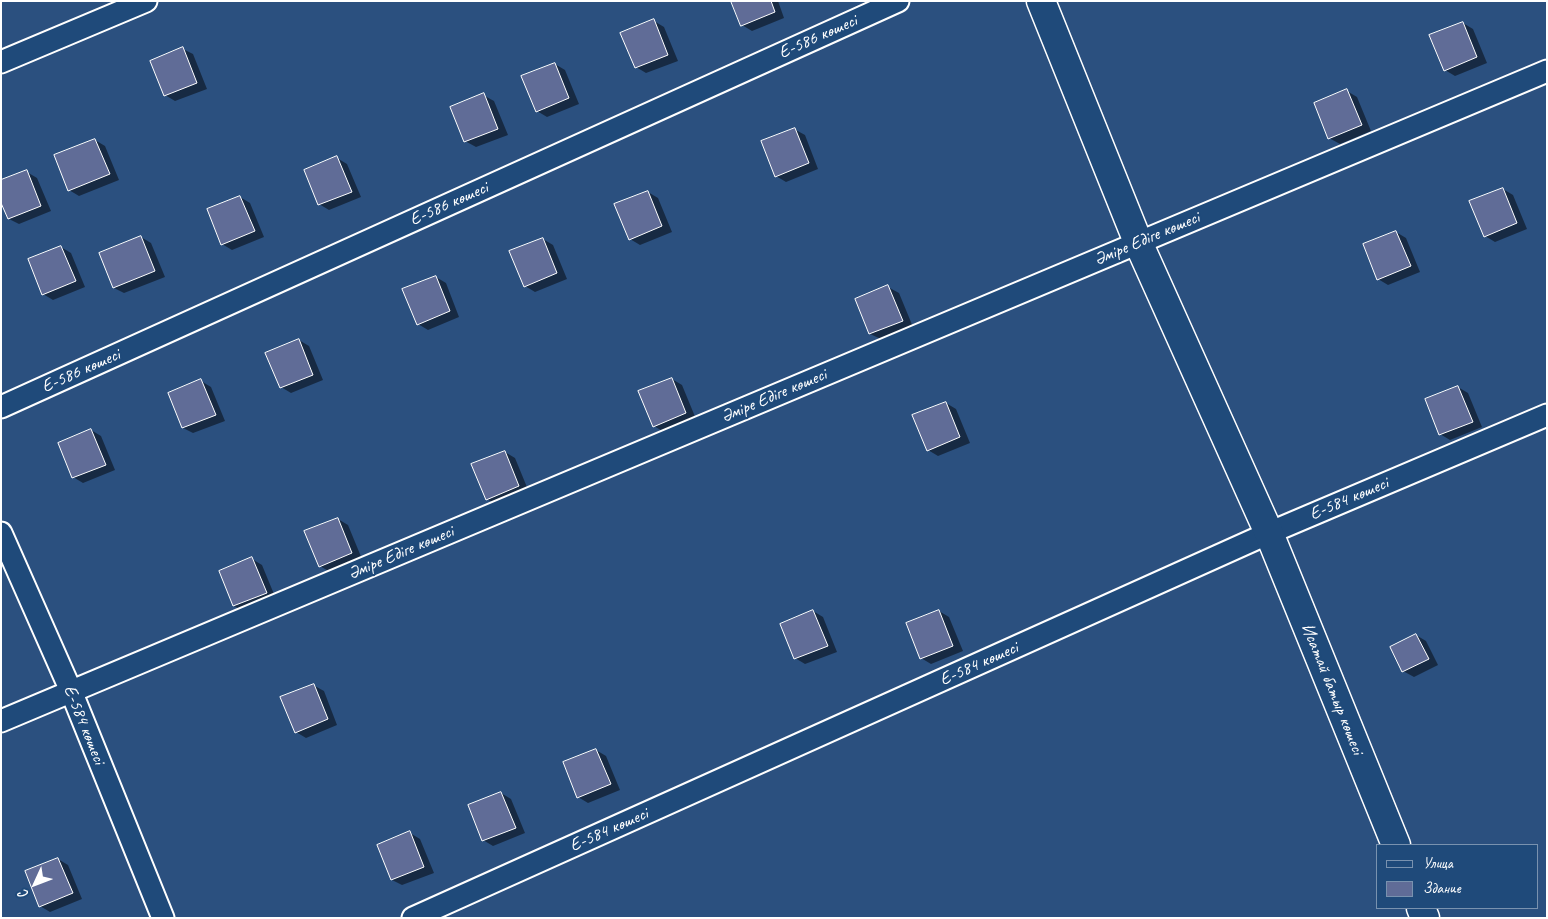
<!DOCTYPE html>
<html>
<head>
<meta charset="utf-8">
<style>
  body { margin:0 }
  #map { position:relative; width:1548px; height:919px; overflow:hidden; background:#2b507f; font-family:Caveat,sans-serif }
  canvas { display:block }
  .frame { position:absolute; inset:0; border:2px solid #fff; pointer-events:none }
  .legend { position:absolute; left:1376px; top:844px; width:162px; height:65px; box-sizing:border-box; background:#1f4a7a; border:1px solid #7992af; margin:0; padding:6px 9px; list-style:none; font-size:15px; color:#fff }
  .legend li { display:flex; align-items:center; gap:10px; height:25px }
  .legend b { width:25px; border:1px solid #7992af }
  .north { position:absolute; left:10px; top:859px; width:50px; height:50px; -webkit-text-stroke:4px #1f4a7a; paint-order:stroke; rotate:227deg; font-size:14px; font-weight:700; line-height:20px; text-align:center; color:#fff }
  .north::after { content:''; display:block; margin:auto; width:18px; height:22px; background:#fff; clip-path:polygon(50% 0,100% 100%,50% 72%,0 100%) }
</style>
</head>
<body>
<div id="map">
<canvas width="1548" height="919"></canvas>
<div class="frame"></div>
<ul class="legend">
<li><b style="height:6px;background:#1f4a7a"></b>Улица</li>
<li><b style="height:14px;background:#606c97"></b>Здание</li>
</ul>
<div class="north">С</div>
</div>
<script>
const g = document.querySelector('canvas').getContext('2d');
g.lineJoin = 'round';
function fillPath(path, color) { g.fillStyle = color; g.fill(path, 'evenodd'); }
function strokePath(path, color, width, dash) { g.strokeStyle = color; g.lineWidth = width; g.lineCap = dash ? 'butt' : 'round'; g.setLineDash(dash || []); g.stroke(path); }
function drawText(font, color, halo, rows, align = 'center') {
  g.font = font + ' Caveat,sans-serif'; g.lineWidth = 4; g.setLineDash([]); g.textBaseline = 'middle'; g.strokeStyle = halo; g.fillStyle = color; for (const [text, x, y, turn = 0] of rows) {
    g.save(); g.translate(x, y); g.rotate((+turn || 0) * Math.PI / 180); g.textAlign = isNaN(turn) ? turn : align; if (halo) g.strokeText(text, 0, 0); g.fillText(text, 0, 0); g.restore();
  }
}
const shadow = new Path2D(`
  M733,1H778L784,18L752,31L742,25Z
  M654,21L664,27L678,61L646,73L636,67Z
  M1463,23L1473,29L1487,63L1455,76L1445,70Z
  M183,49L193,54L207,89L175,101L165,95Z
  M555,64L565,70L579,104L547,117L537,111Z
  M1347,91L1357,97L1371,131L1340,144L1329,138Z
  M483,95L494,101L508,135L476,147L465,141L452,107Z
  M794,129L805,135L818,169L786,182L776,176Z
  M95,140L105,146L119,180L79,196L69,190Z
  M337,158L347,164L361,197L329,210L319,204Z
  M27,172L37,178L51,211L19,224L9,219Z
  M1503,189L1513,195L1527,229L1495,242L1485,236Z
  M648,192L658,198L672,232L640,245L630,239Z
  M240,197L250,203L264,237L232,250L222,244Z
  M1396,232L1406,238L1420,272L1388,285L1378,279Z
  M141,237L151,243L165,277L124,293L114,288L101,253Z
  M543,239L553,245L567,279L535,292L525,286Z
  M61,247L71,253L85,287L53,300L43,294Z
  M436,277L446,283L459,317L428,330L418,324Z
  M888,287L899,293L913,327L881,339L870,334L857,300Z
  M299,340L309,346L323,380L291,393L281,387Z
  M672,379L682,385L696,419L664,432L654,426Z
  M201,381L211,387L225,421L193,433L183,428Z
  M1458,387L1468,393L1482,427L1450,440L1440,434Z
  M946,403L956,409L970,443L938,456L928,450Z
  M91,430L101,436L115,470L83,483L73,477Z
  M505,452L515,458L529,492L497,505L487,499Z
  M338,519L348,525L362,559L330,572L320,566Z
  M252,559L262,565L276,599L245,612L234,606L220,572Z
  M813,611L823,617L837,652L805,664L795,658Z
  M939,611L949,617L963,651L931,664L921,658Z
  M1416,635L1426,641L1438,665L1414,677L1403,671Z
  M313,685L324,691L337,725L306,738L296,732Z
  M596,750L606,756L620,790L588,803L578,797Z
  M501,793L511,799L525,833L493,846L483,840Z
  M410,833L420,839L434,873L402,885L392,880Z
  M58,859L68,865L82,899L50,912L40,906Z`);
const building = new Path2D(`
  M731,1H771L775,12L741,26Z
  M654,19L668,55L635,68L620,33Z
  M1463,22L1477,57L1444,71L1429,35Z
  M183,47L197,83L164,96L150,61Z
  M555,63L569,98L536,112L521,76Z
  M1347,89L1362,125L1328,139L1314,103Z
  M484,93L498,129L464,142L450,107Z
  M795,128L809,163L775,177L761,141Z
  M95,139L110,174L68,191L54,155Z
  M337,156L352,192L318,205L304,170Z
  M27,170L41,206L8,219L1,203V180Z
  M1503,188L1517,223L1484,237L1469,201Z
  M648,191L662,226L629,240L614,204Z
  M240,196L255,231L221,245L207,209Z
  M1396,231L1411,266L1377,280L1363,244Z
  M141,236L155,271L113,288L99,253Z
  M543,238L557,273L524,287L509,251Z
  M61,246L76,281L42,295L28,259Z
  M436,276L450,311L417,325L402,289Z
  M888,285L903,321L869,334L855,299Z
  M299,339L313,375L280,388L265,353Z
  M672,378L686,413L653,427L638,391Z
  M201,379L216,415L182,428L168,393Z
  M1458,386L1473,422L1439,435L1425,399Z
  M946,402L960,437L927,451L912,415Z
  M91,429L106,465L72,478L58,443Z
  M505,451L519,486L486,500L471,464Z
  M338,518L352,553L319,567L304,531Z
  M252,557L267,593L233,606L219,571Z
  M813,610L828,646L794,659L780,624Z
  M939,610L953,646L920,659L906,623Z
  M1416,634L1429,659L1402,672L1390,647Z
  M314,684L328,719L295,733L280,697Z
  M596,749L611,784L577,798L563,762Z
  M501,792L516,828L482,841L468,805Z
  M410,831L424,867L391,880L377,845Z
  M58,858L73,893L39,907L25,871Z`);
const street = new Path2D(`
  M1,62L146,1
  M1,407L898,1
  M1,533L71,691L163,918
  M1,721L1547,71
  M413,918L1269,533L1547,415`);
const secondary = new Path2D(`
  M1041,1L1138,242L1269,533L1396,845
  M1421,908L1425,918`);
const streetNames = [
  ["Е-586 көшесі",818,37,-24],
  ["Е-586 көшесі",449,204,-24],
  ["Әміре Едіге көшесі",1147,239,-23],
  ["Е-586 көшесі",81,371,-24],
  ["Әміре Едіге көшесі",774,396,-23],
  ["Е-584 көшесі",1349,499,-23],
  ["Әміре Едіге көшесі",401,553,-23],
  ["Е-584 көшесі",979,664,-24],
  ["Исатай батыр көшесі",1332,689,68],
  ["Е-584 көшесі",84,725,68],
  ["Е-584 көшесі",609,830,-24]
];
fillPath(shadow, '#0007');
fillPath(building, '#606c97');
strokePath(building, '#fff', 1);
strokePath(street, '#fff', 25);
strokePath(secondary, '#fff', 31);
strokePath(street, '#1f4a7a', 21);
strokePath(secondary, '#1f4a7a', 28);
drawText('18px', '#fff', '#1f4a7a', streetNames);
</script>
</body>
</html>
